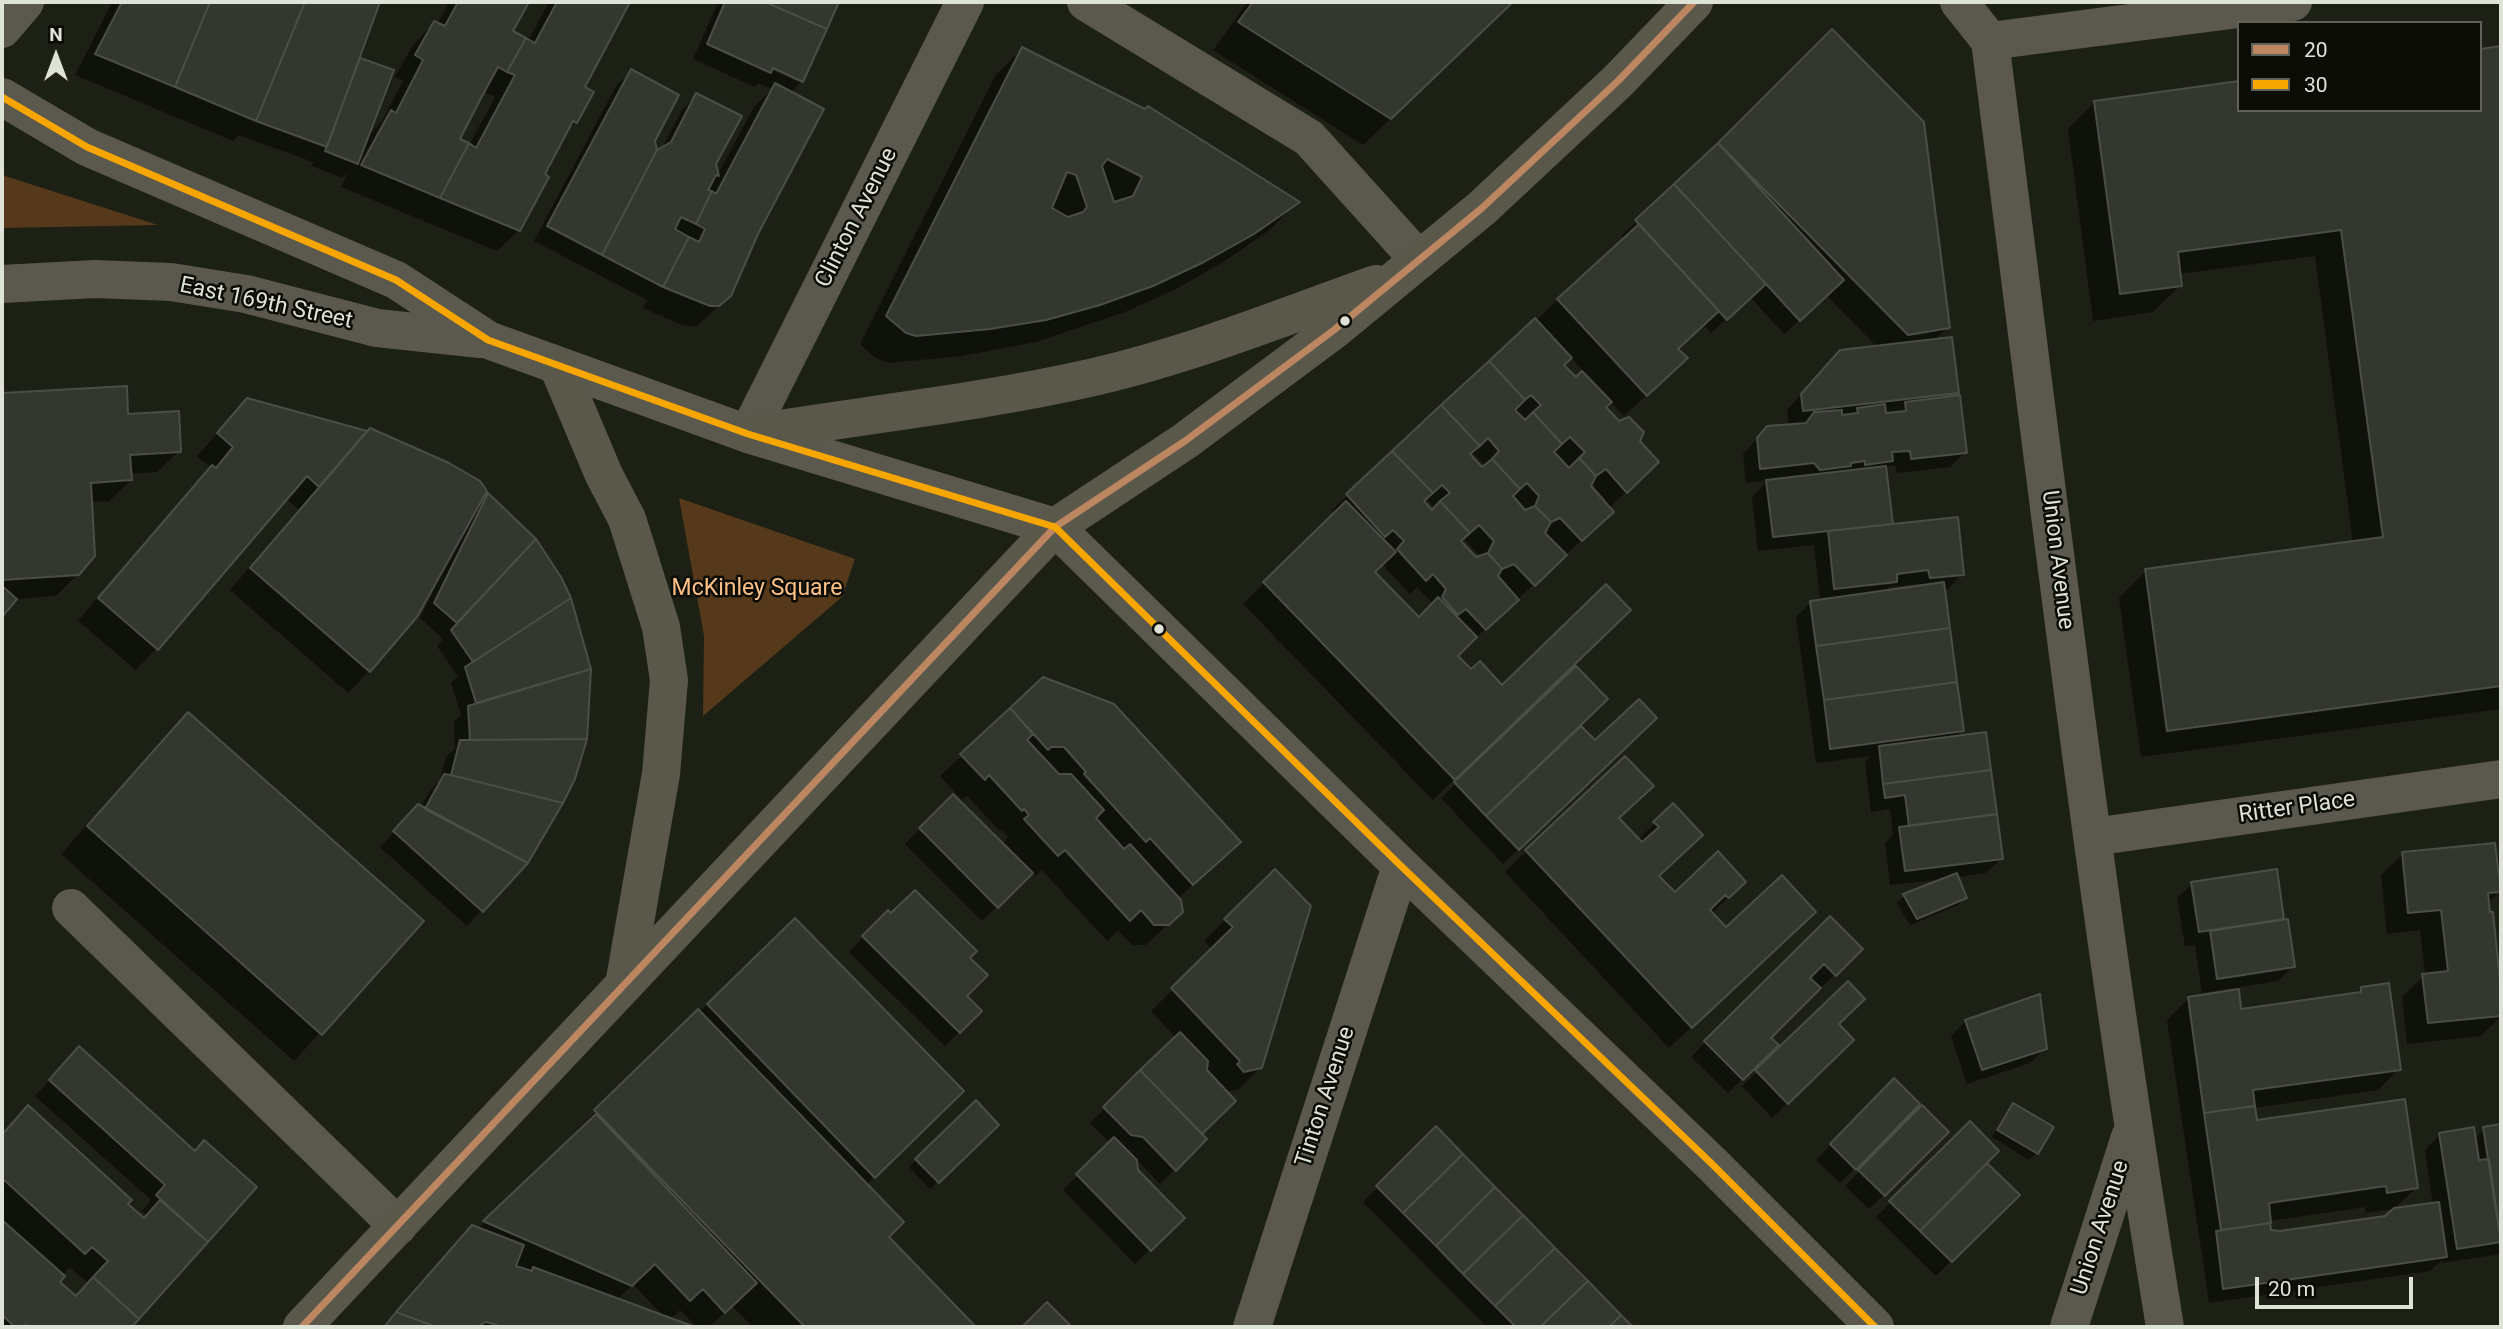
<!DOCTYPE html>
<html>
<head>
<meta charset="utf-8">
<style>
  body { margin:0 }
  #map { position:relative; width:2503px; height:1329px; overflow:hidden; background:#1d2015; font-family:Roboto,sans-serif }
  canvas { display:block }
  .frame { position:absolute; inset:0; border:4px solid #dfe2d6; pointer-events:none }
  .legend { position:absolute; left:2237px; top:21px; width:245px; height:91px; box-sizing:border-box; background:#0b0c05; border:2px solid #606259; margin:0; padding:9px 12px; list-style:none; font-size:21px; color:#dfe2d6 }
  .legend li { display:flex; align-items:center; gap:14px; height:35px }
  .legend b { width:35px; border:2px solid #606259 }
  .north { position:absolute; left:21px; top:21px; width:70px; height:70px; -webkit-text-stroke:5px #0b0c05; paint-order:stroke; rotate:0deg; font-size:19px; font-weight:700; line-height:28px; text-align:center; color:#dfe2d6 }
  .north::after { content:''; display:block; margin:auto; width:24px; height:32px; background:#dfe2d6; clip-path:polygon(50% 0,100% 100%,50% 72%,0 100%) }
  .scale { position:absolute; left:2255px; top:1277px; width:158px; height:32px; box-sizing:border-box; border:4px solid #dfe2d6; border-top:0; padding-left:9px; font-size:21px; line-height:24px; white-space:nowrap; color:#dfe2d6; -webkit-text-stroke:5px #0b0c05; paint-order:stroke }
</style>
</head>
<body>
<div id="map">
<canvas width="2503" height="1329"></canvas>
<div class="frame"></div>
<ul class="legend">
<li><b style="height:9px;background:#bb8660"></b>20</li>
<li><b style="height:9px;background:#f7a600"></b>30</li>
</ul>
<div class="north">N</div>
<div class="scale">20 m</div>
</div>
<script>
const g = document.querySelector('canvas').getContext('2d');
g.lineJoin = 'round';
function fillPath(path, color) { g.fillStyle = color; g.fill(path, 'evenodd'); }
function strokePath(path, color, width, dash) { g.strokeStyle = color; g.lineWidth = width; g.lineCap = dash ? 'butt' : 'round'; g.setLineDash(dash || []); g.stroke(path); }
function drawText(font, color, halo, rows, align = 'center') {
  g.font = font + ' Roboto,sans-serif'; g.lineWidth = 5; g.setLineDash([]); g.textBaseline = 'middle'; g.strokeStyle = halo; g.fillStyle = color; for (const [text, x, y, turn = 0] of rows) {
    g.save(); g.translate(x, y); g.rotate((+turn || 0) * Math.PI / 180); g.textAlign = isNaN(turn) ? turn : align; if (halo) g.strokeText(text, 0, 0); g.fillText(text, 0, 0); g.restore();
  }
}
const green = new Path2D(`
  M2,175L158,225L2,228Z
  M679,498L855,559L842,597L703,716L704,636Z`);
const shadow = new Path2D(`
  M112,2L378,3L358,59L391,71L367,137L382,121L403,81L395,77L413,45L434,23L437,25L449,2H527L511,32L528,41L549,2H628L582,87L576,122L563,135L519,230L497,251L341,187L348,173L342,178L312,166L313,162L239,135L233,141L75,75ZM483,91L495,97L469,146L458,140Z
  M718,2H837L802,81L790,93L756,233L730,295L696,327L682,325L643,308L647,300L534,241L616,86L631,71L656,153L661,150L682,110L696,95L717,176L754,107L772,89L758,83L755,87L693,59ZM766,63L798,78V82L764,66ZM716,176L709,192L705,191L710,183Z
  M1248,2H1512L1363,145L1213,50Z
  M1832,32L1948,327L1934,341L1957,392L1952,398L1965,453L1950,467L1897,473L1895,465L1884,468L1891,526L1962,574L1948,589H1943L1962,730L1955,738L2001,859L1986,873L1957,877L1965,898L1958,905L1910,925L1897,903L1904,896L1944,879L1890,885L1885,843L1893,834L1890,809L1871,812L1865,762L1871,756L1816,763L1796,617L1811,602L1820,601L1814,545L1758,551L1752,497L1768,480L1746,483L1743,454L1767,428L1789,426L1787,410L1826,367L1878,348L1826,295L1784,334L1750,297L1711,333L1703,324L1677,349L1664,379L1624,416L1610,401L1604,407L1638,441L1642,477L1609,508L1597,526L1456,656L1471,671L1502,687L1607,631L1433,800L1243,604L1335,514L1332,510L1347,496L1624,239L1621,236L1636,222L1707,156ZM1570,357L1584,372L1576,380L1562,365ZM1472,452L1486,466L1482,470L1469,455ZM1591,483L1605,499L1603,502L1589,487ZM1426,498L1436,509L1432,513L1422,502ZM1463,538L1481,557L1475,559L1459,542ZM1382,564L1410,594L1417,587L1433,604L1419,619L1373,572ZM1919,584V587L1885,592L1890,587Z
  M2501,48V709L2141,757L2119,598L2146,571L2353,543L2315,256L2179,274L2181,285L2153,312L2093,321L2068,129L2095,102L2239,110H2480V51Z
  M1022,49L1297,202L1271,229L1225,261L1176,289L1125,312L1036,342L962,356L888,363L874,357L860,344L995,76Z
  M125,388L127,416L179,451L157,472L130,474L131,480L109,501L91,502L78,574L56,596L15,599L2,614V395Z
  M248,400L367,433L478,505L488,496L535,540L560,578L589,669L585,738L526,862L467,926L380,847L404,821L420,808L430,791L439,781L446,757L455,748L454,722L461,715L451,683L458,676L437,646L443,639L420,618L434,590L431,588L369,671L348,693L230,590L299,510L286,498L157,648L136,670L78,621L191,488L211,468L197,456Z
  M1044,679L1217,863L1177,899L1181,912L1146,945H1132L1118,930L1107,941L1042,870L1035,876L1032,872L982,921L905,844L953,796L1014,857L1016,855L1004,842L1008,837L1002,830L1000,831L967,796L962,800L940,776Z
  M188,714L422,921L294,1061L61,854L161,741Z
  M1579,726L1595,743L1640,732L1503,864L1441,798L1456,784Z
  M1618,819L1638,840L1655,823L1701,835L1657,877L1674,895L1744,882L1711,914L1726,930L1793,933L1669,1048L1505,872L1527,851Z
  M2403,854L2496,861L2501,855V921L2498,893L2487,904L2488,915L2491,914L2501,1016L2481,1036L2407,1044L2402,997L2425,975L2420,930L2387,934L2381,875Z
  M1275,871L1261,1067L1239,1089L1225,1092L1200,1134L1205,1139L1160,1184L1135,1158L1136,1171L1182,1218L1135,1264L1063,1190L1110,1143L1090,1123L1176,1038L1151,1011L1213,950L1204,941Z
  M2275,871L2282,921L2293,966L2278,981L2202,993L2195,945L2185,946L2177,898L2192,884Z
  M887,912L967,958L965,996L980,1011L945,1046L849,952Z
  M1830,918L1861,949L1769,1038L1776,1045L1728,1093L1691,1057Z
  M795,920L961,1091L866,1185L887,1237L973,1327H753L732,1306L709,1327H697L680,1310L669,1320L690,1327H384L451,1249L472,1227L478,1229L571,1140L569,1138L596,1111ZM633,1284L665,1318L617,1300Z
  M2362,989L2399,1069L2378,1090L2254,1108L2256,1122L2416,1188L2394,1209L2366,1213L2365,1207L2269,1221L2270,1232L2281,1233L2386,1218L2433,1205L2425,1150L2440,1135L2474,1139L2484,1129L2501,1126V1254L2442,1263V1260L2430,1271L2209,1303L2167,1020L2188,999L2240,1011L2356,994Z
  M1966,1021L2045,1048L2030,1063L1967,1084L1951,1036Z
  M1837,1024L1852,1040L1772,1118L1742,1086L1757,1072Z
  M65,1063L194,1152L255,1187L129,1327H2V1135L28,1108L143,1219L147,1215L142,1211L151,1200L35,1096ZM69,1267L88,1283L75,1298L58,1282Z
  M1894,1081L1918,1104L1840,1183L1816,1160Z
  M976,1103L996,1124L930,1189L909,1167Z
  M2014,1105L2052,1128L2036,1153L2029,1160L1992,1137L2006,1112Z
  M1922,1108L1947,1132L1869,1209L1845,1186Z
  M1970,1124L1985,1163L2017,1195L1936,1276L1876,1217Z
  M1436,1129L1631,1327H1487L1363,1202Z`);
const building = new Path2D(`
  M122,2H210L175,87L95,54Z
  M210,2H305L256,121L175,87Z
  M305,2H380L327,147L256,121Z
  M458,2H529L513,31L526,38L507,72L498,67L480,100L460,139L469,143L440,198L361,165L391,110L396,113L423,60L415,55L434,21L445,26Z
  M557,2H630L585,87L594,92L577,123L573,121L545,174L549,177L520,231L440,198L469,143L476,148L515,75L507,72L526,38L535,43Z
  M725,2H765L827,29L803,82L773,68L771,73L707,44Z
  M765,2H839L827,29Z
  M1253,2H1513L1391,119L1238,22Z
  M1832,29L1924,122L1950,328L1908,335L1718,143Z
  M2501,46V686L2167,731L2145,569L2383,537L2341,230L2178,252L2182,286L2120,294L2094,101L2239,81V110H2480V49Z
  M1022,47L1145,109L1148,106L1300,202L1254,234L1204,262L1153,286L1100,305L1046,320L990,329L916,336L906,333L886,316ZM1107,159L1142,177L1133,196L1114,202L1102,166ZM1067,172L1076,175L1087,207L1083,212L1068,217L1052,208Z
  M360,58L394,70L358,164L325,151Z
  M631,69L679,95L655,141L657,150L602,255L547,226Z
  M775,83L824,109L758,234L731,296L719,306H710L663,287L689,237L699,242L705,229L696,224L712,191L716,194Z
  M696,93L742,116L716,164L719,176L716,175L708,190L712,191L696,224L681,217L675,229L689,237L663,287L602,255L657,150L671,142Z
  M1718,143L1844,280L1800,321L1674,184Z
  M1674,184L1766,284L1727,320L1635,220Z
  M1639,224L1719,311L1678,349L1688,358L1647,396L1557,299Z
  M1535,318L1572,358L1564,365L1576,377L1582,371L1612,402L1606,407L1619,421L1629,417L1644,432L1640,441L1659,462L1627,493L1606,469L1596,476L1579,458L1585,452L1570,437L1562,444L1560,442L1533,412L1541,405L1531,395L1525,400L1489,361Z
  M1952,337L1959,393L1803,411L1801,394L1840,350Z
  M1489,361L1525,400L1515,410L1525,420L1533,412L1562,444L1554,452L1569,468L1579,458L1596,476L1591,486L1614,512L1582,541L1560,518L1551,522L1535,506L1539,496L1527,483L1520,489L1492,459L1499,451L1488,438L1480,446L1441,405Z
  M127,386L128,414L179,411L181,452L130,455L132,480L91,483L95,556L79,575L2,580V393Z
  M1960,395L1967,453L1911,459L1910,451L1892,452L1893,461L1865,465V461L1851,463V466L1820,470L1814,463L1760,469L1757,438L1767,426L1806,423L1814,412L1842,410V415L1858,413L1857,408L1885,404L1886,413L1906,411L1905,402Z
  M247,398L367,431L319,487L307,476L158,650L98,598L212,465L216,468L233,447L217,433Z
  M1441,405L1480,446L1470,454L1482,467L1492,459L1520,489L1513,496L1525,510L1535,506L1551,522L1545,533L1567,555L1535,586L1514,564L1502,569L1488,553L1494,541L1479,525L1470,533L1440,501L1450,493L1442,485L1433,493L1392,451Z
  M370,428L449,463L480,481L487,491L417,617L370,672L250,568Z
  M1392,451L1433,493L1424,501L1432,510L1440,501L1470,533L1461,541L1476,557L1488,553L1502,569L1498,576L1519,600L1486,630L1466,609L1458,615L1442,597L1446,589L1433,574L1426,581L1397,549L1404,541L1393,530L1385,537L1346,494Z
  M1886,466L1893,524L1773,537L1766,480Z
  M488,493L536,539L457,623L434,603Z
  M1346,501L1396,552L1375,572L1419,617L1438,597L1477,637L1458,656L1471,669L1480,661L1502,685L1606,584L1631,610L1455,780L1263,582Z
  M1958,517L1964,575L1930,578L1928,570L1897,574V582L1834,589L1828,531Z
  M536,539L561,577L571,598L473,662L451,630Z
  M1944,582L1950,628L1816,646L1810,601Z
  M2,586L17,599L2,617Z
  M571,598L591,669L476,703L465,667Z
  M1950,628L1957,682L1824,700L1816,646Z
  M1576,666L1608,699L1486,816L1454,782Z
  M591,669L587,739L470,740L468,706Z
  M1043,677L1114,704L1241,842L1193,885L1150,838L1146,842L1084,774L1086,772L1064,747H1051L1048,750L1010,708Z
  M1957,682L1964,731L1830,749L1824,700Z
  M1639,699L1657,718L1519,850L1486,816L1581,726L1595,740Z
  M1010,708L1033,734L1027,740L1059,774H1071L1104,810L1096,818L1124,849L1130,844L1181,900L1183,912L1169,925H1154L1141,910L1130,921L1065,850L1058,856L1024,819L1029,815L1024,809L1022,811L989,775L985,780L960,754Z
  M188,712L424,921L322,1035L87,826Z
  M1986,732L1991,770L1883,784L1879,746Z
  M587,739L575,779L563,803L451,775L460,740Z
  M1625,756L1654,786L1619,818L1642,842L1659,827L1653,822L1673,803L1703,835L1659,876L1675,892L1718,851L1746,882L1729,898L1725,895L1710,910L1726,927L1782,875L1816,912L1692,1028L1525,850Z
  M1991,770L1997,814L1909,826L1905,795L1885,798L1883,784Z
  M444,774L451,775L563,803L528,863L425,809Z
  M953,794L1033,873L998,908L919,828Z
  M418,804L528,863L483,912L393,831Z
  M1997,814L2003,859L1905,871L1899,827Z
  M2495,843L2501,892L2488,893L2490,912H2493L2501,991V1016L2428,1023L2422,974L2448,971L2441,910L2408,913L2402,852Z
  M1275,869L1311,906L1262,1068L1244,1072L1237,1064L1240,1062L1239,1060L1171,988L1233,927L1224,919Z
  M2277,869L2284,919L2199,932L2191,882Z
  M1957,873L1967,898L1917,919L1903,894Z
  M915,890L977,951L970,958L988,975L967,996L982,1011L960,1033L862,936L888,910L891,913Z
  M1830,916L1863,949L1836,976L1824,964L1810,978L1821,988L1771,1038L1779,1045L1743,1080L1704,1041Z
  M795,918L964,1091L875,1178L707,1004Z
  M2288,919L2295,967L2217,979L2210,931Z
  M1848,981L1865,999L1839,1024L1854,1040L1788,1104L1755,1070Z
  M2389,983L2401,1070L2253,1090L2255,1106L2204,1113L2188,997L2239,989L2241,1009L2361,992V987Z
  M2040,994L2047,1049L1982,1070L1965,1020Z
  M698,1009L904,1222L889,1237L976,1327H805L594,1110Z
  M1180,1032L1208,1061L1207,1070L1236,1101L1202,1134L1140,1070Z
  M79,1046L195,1151L204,1140L257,1187L208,1242L156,1195L165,1185L49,1080Z
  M1140,1070L1207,1139L1176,1171L1143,1137L1131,1135L1103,1107Z
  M1894,1078L1920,1104L1856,1170L1830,1144Z
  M2405,1099L2418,1188L2387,1193L2386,1186L2269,1203L2271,1223L2221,1230L2204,1113L2255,1106L2257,1120Z
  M976,1100L999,1125L939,1183L915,1159Z
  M2013,1103L2054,1127L2038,1154L1997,1130Z
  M28,1105L132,1200L128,1204L144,1218L160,1200L208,1242L139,1319L93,1277L108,1261L92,1247L85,1254L2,1178V1135Z
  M1922,1105L1949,1132L1885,1196L1858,1170Z
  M596,1114L757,1283L725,1313L703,1289L690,1301L655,1264L632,1286L483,1221Z
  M1970,1121L1999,1151L1920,1231L1889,1201Z
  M2501,1124V1242L2483,1127Z
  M1436,1126L1463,1154L1403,1213L1376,1186Z
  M2474,1127L2479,1160L2489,1159L2501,1242L2457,1249L2439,1133Z
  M1114,1137L1137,1160L1138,1170L1185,1218L1151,1251L1076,1174Z
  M1463,1154L1495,1187L1436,1246L1403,1213Z
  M1987,1163L2020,1195L1952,1262L1920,1231Z
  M1495,1187L1523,1215L1463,1274L1436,1246Z
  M2439,1202L2447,1257L2223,1289L2216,1231L2270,1223L2271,1230L2280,1231L2385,1216L2394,1208Z
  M1523,1215L1555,1248L1495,1306L1463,1274Z
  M2,1220L65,1276L60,1282L76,1296L93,1277L139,1319L132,1327H28L26,1325L15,1327L2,1315Z
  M472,1225L524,1245L516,1266L532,1271L533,1267L695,1327H496L497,1325L486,1322L477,1327H436L396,1312Z
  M1555,1248L1588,1281L1540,1327H1516L1495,1306Z
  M1588,1281L1621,1315L1609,1327H1540Z
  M1047,1302L1072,1327H1022Z
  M396,1312L436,1327H384Z
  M1621,1315L1633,1327H1609Z`);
const minor = new Path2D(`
  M1086,2L1309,138L1419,260
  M1959,2L1990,41C2045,470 2095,900 2165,1327
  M2,29L25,2
  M1990,41L2293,2
  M2,97L87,147L396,280L488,340L748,434L1055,527L1401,866L1711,1163L1875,1327
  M2,284L95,279L171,282L246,294L377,328L480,339
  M748,434L965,2
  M2093,837L2501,779
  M71,908L398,1226
  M1252,1327L1401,866
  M2069,1327L2130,1137`);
const major = new Path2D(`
  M558,366L604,475L627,519L661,627L669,680L661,774L624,985
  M748,434C863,415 980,403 1094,377C1190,355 1283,317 1376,284
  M302,1327L1055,527L1185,441L1334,330L1482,208L1618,81L1694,2`);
const bus1 = new Path2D(`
  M302,1327L1055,527L1185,441L1334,330L1482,208L1618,81L1694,2`);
const bus2 = new Path2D(`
  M2,97L87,147L396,280L488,340L748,434L1055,527L1401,866L1711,1163L1875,1327`);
const markers = [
  [1345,321,6,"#dfe2d6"],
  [1159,629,6,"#dfe2d6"]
];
const streetNames = [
  ["Clinton Avenue",857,218,-63],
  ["East 169th Street",266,304,12],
  ["Union Avenue",2057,560,83],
  ["Ritter Place",2297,808,-8],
  ["Tinton Avenue",1326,1097,-72],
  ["Union Avenue",2101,1228,-72]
];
const parkNames = [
  ["McKinley Square",757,589]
];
fillPath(green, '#56391a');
fillPath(shadow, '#0007');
fillPath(building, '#33372f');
strokePath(building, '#4a4e46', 2);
strokePath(minor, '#5b584e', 38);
strokePath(major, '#5a584b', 38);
strokePath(bus1, '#bb8660', 7);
strokePath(bus2, '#f7a600', 7);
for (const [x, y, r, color] of markers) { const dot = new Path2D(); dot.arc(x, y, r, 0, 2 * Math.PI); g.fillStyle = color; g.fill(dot); strokePath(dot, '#0b0c05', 2.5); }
drawText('23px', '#dfe2d6', '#0b0c05', streetNames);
drawText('23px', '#fdc086', '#0b0c05', parkNames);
</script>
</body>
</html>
